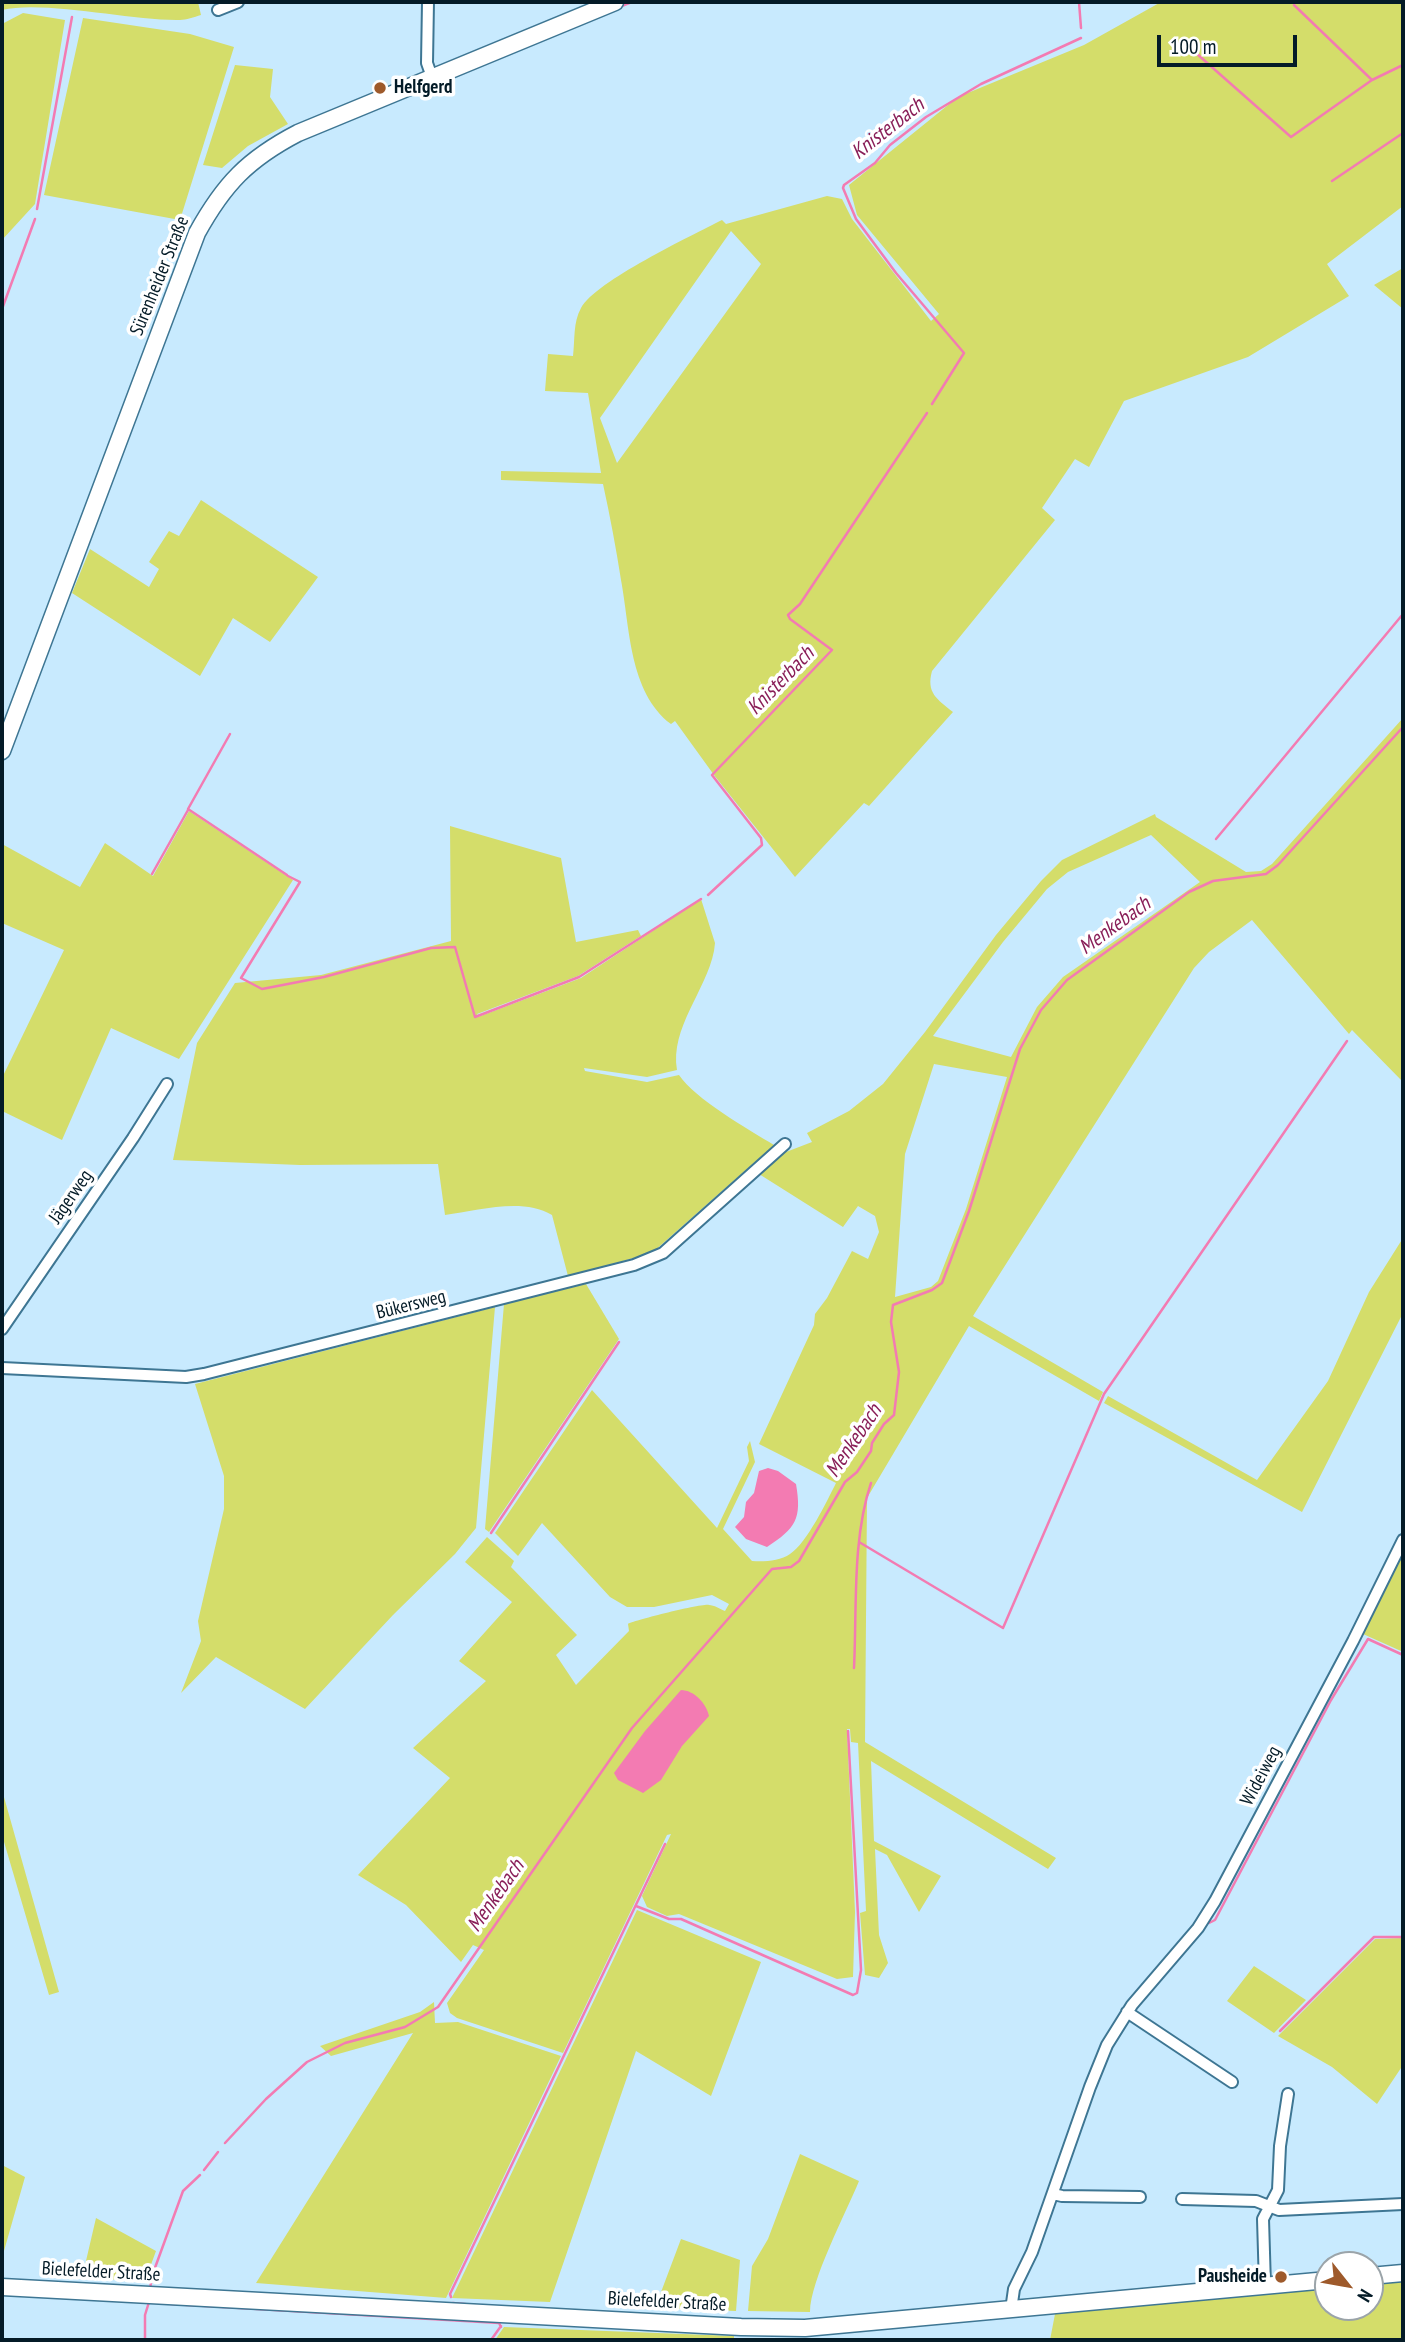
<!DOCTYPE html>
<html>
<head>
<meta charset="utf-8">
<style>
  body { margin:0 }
  #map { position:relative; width:1405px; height:2342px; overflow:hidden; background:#c8eafe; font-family:"PT Sans Narrow",sans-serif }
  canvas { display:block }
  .frame { position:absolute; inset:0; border:4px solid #041b27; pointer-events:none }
  .north { position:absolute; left:1314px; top:2251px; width:70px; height:70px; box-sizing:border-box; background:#fff; border:2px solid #9ba4a9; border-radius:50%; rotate:121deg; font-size:19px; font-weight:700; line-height:28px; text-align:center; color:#041b27 }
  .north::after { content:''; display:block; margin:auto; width:24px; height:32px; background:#9e5a2b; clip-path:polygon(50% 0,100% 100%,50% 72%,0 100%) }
  .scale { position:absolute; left:1157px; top:35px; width:140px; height:32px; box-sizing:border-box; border:4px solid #041b27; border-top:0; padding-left:9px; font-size:21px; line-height:24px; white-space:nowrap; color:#041b27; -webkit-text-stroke:5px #fff; paint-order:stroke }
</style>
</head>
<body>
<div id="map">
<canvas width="1405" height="2342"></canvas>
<div class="frame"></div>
<div class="north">N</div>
<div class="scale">100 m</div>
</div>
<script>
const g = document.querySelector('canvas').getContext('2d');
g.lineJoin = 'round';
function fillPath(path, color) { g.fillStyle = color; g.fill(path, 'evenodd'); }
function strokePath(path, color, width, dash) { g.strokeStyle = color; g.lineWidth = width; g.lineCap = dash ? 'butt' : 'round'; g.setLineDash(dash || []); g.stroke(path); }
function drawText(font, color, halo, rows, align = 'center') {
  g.font = font + ' "PT Sans Narrow",sans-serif'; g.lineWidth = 7; g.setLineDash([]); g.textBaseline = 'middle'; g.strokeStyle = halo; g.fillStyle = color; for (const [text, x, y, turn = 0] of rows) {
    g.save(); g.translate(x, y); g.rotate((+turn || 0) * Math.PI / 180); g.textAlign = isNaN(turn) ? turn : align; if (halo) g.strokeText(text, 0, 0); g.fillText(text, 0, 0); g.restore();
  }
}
const green = new Path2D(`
  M2,2H198L201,15C194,17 186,20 180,20C131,21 45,0 2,10Z
  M1161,2H1403V206L1327,264L1349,296L1248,357L1124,401L1089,467L1075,459L1042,508L1055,520L932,671C926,693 937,699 953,712L869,806L864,803L795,877L714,775L675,721L671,724C629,692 630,628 621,580C616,548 610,516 603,484L501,480V471L601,473L588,393L545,391L548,354L573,356C575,340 573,322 581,308C596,281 691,236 722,220L726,224L827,196L842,199L852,219L931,321L939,314L857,215L849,185L958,97L1084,45ZM731,231L761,264L617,463L600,418Z
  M23,13L65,20L35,204L2,240V24Z
  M83,18L190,34L234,47L180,220L44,195Z
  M235,65L273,69L270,97L288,124L248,146L222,168L203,165Z
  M1403,268V309L1374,285Z
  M201,500L318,577L270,642L233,618L200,676L72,593L90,549L149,587L159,569L149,562L169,531L179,536Z
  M1403,718V1082L1352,1030L1349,1034L1252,920L1209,952L1194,968L973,1316L1103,1392L1099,1401L969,1326L867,1498L865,1742L1056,1858L1048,1869L871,1761L874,1841L941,1876L919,1912L887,1855L875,1849L879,1935L888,1963L879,1978L865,1975L860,1913L866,1911L858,1743L851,1742L850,1729H847L855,1912L853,1977L837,1979L679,1914L667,1916L647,1907L642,1896L671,1834L667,1835L563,2053L457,2018L450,2013L447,2003L484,1950L473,1945L461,1962L406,1905L358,1875L450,1778L413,1748L486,1681L459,1661L512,1602L465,1562L487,1537L514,1561L511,1567L577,1635L556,1655L576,1685L629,1631L628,1624C632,1621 703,1603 709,1605C714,1605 720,1609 725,1611L729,1604L712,1595L654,1607H627L610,1597L542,1523L518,1556L495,1533L592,1390L717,1528L749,1461L747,1447L750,1441L755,1462L723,1529L752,1561C764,1562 780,1561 790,1554C807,1543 827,1501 836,1483L759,1444L814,1325L815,1314L827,1298L852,1251L868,1259L879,1232L875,1216L858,1206L843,1227L759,1174L786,1152L812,1142L807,1133L849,1111L883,1084L925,1032L996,935L1041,881L1062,860L1155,814L1156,817L1246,872L1261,871L1272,864ZM1151,835L1200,882L1063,977L1037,1007L1011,1057L933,1036L1003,942L1047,889L1068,872ZM934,1064L1007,1077L966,1209L938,1281L931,1287L895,1297L905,1154Z
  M189,811L293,880L179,1059L111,1028L62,1140L2,1111V1078L64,950L2,923V844L80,887L105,843L153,876Z
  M450,826L561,858L576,942L638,930L641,936L578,976L477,1014L478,1017L581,978L701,899L715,943L714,951C706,991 670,1028 677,1070L647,1077L584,1068L585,1071L647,1082L679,1075C695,1099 748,1129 774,1145L652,1253L568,1276L552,1215C522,1197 477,1211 445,1215L438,1164L300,1165L173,1160L197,1043L235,983L321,975L451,941Z
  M1403,1238V1313L1302,1512L1104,1403L1108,1396L1257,1480L1328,1381L1369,1292Z
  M586,1284L619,1339L489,1532L485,1529L504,1304Z
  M495,1307L476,1528L455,1554L393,1615L305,1709L216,1657L181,1693L201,1641L198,1621L224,1509V1476L195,1384Z
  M1403,1553V1645L1401,1651L1363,1634Z
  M2,1790L59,1992L49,1995L2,1835Z
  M637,1910L761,1962L711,2096L636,2051L550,2302L452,2298Z
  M1403,1938V2065L1377,2104L1332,2067L1278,2036L1375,1939Z
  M1254,1966L1306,2000L1274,2033L1227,2001Z
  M434,2002L435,2023L458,2022L561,2056L446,2298L256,2283L413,2033L331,2056L320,2046L420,2012Z
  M800,2154L859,2181C846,2213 810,2281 810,2312L748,2311L752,2266L768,2239Z
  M2,2165L25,2177L2,2258Z
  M96,2218L156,2251L145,2281L82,2278Z
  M681,2239L740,2260L736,2311L655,2308Z
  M1403,2281V2340H1050L1055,2314L1328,2288V2307H1370V2284Z
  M504,2327L734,2336V2340H495Z`);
const water = new Path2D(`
  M768,1468L778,1471L796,1484C802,1519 796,1528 767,1547L746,1539L735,1527L744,1517L746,1502L754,1493L759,1471Z
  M681,1690C694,1690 707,1704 709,1716L682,1746L661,1780L643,1793L618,1780L614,1773L645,1731Z`);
const stream = new Path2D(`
  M1079,2L1081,28
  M1294,5L1372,80
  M619,7L632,2
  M1188,46L1291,137L1372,80L1403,65
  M1332,181L1403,133
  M37,209L72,17
  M2,309L35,219
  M932,404L964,353L896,273L856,219L843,188L844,185L875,163L890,145L926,117L981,84L1081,38
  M230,734L188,809L287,875
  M1216,839L1403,614
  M152,874L188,810
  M288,876L300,882L241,978L262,989L324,977L431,948L455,947L475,1017L579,977L701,899
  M708,895L762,845L761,838L712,775L832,650L790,619L788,615L800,604L927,413
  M491,1533L619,1342
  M859,1542L1003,1628L1104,1394L1347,1041
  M854,1668C857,1609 852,1539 871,1483
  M636,1906L669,1919H681L853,1995L857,1993L861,1970L848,1731
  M1209,1923L1215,1920L1331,1700L1368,1639L1403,1655
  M1280,2031L1374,1937H1403
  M225,2143L266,2099L307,2062L345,2043L405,2027L438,2007L632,1728L772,1569L791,1567L799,1561L845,1482L857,1472L871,1451L872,1443L884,1424L894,1415L899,1372L891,1322L893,1305L932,1290L942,1283L969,1211L1020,1049L1041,1010L1067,980L1189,892L1213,881L1266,874L1278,865L1403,727
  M204,2170L218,2152
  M150,2289L152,2276L183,2191L200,2175
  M451,2297L450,2294L665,1844
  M453,2303L475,2305
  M171,2304L499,2323L501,2327
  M145,2340V2315L149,2302
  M491,2340L501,2326`);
const minor = new Path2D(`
  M428,2L427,63L432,77
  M218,10L238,2
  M2,1329L133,1138L167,1084
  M2,1368L186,1377L204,1374L634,1265L663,1253L785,1144
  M1127,2012L1232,2082
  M1053,2194L1062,2196L1140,2197
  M1182,2199L1256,2201L1279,2210L1403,2204
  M1265,2286L1263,2219L1278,2190L1280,2146L1288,2094
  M1011,2310L1014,2289L1032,2252L1090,2087L1107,2045L1132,2005L1198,1928L1215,1901L1353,1641L1403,1540`);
const secondary = new Path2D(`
  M2,751L197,233C224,184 248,159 298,133L615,2
  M1370,2276L1403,2273
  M2,2287L741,2327L805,2328L1328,2280`);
const markers = [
  [380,88,7,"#9e5a2b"],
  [1281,2277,7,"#9e5a2b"]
];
const poiNames = [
  ["Helfgerd",394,88],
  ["Pausheide",1267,2277,"right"]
];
const streetNames = [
  ["Sürenheider Straße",160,276,-68],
  ["Jägerweg",71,1197,-55],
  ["Bükersweg",411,1305,-14],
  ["Wideiweg",1261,1776,-62],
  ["Bielefelder Straße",101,2272,3],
  ["Bielefelder Straße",667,2302,3]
];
const waterNames = [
  ["Knisterbach",888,129,-38],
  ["Knisterbach",781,681,-46],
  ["Menkebach",1115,926,-36],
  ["Menkebach",854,1441,-56],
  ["Menkebach",496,1896,-55]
];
fillPath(green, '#d4dd6a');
fillPath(water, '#f37bb2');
strokePath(stream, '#f37bb2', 2.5);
strokePath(minor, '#3e7693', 14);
strokePath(secondary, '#3e7693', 19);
strokePath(minor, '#fff', 10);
strokePath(secondary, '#fff', 16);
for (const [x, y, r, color] of markers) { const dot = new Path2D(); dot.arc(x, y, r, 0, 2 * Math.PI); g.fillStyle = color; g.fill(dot); strokePath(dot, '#fff', 2.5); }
drawText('bold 19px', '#041b27', '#fff', poiNames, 'left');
drawText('19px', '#041b27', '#fff', streetNames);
drawText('italic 21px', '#891f58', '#fff', waterNames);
</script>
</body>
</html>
